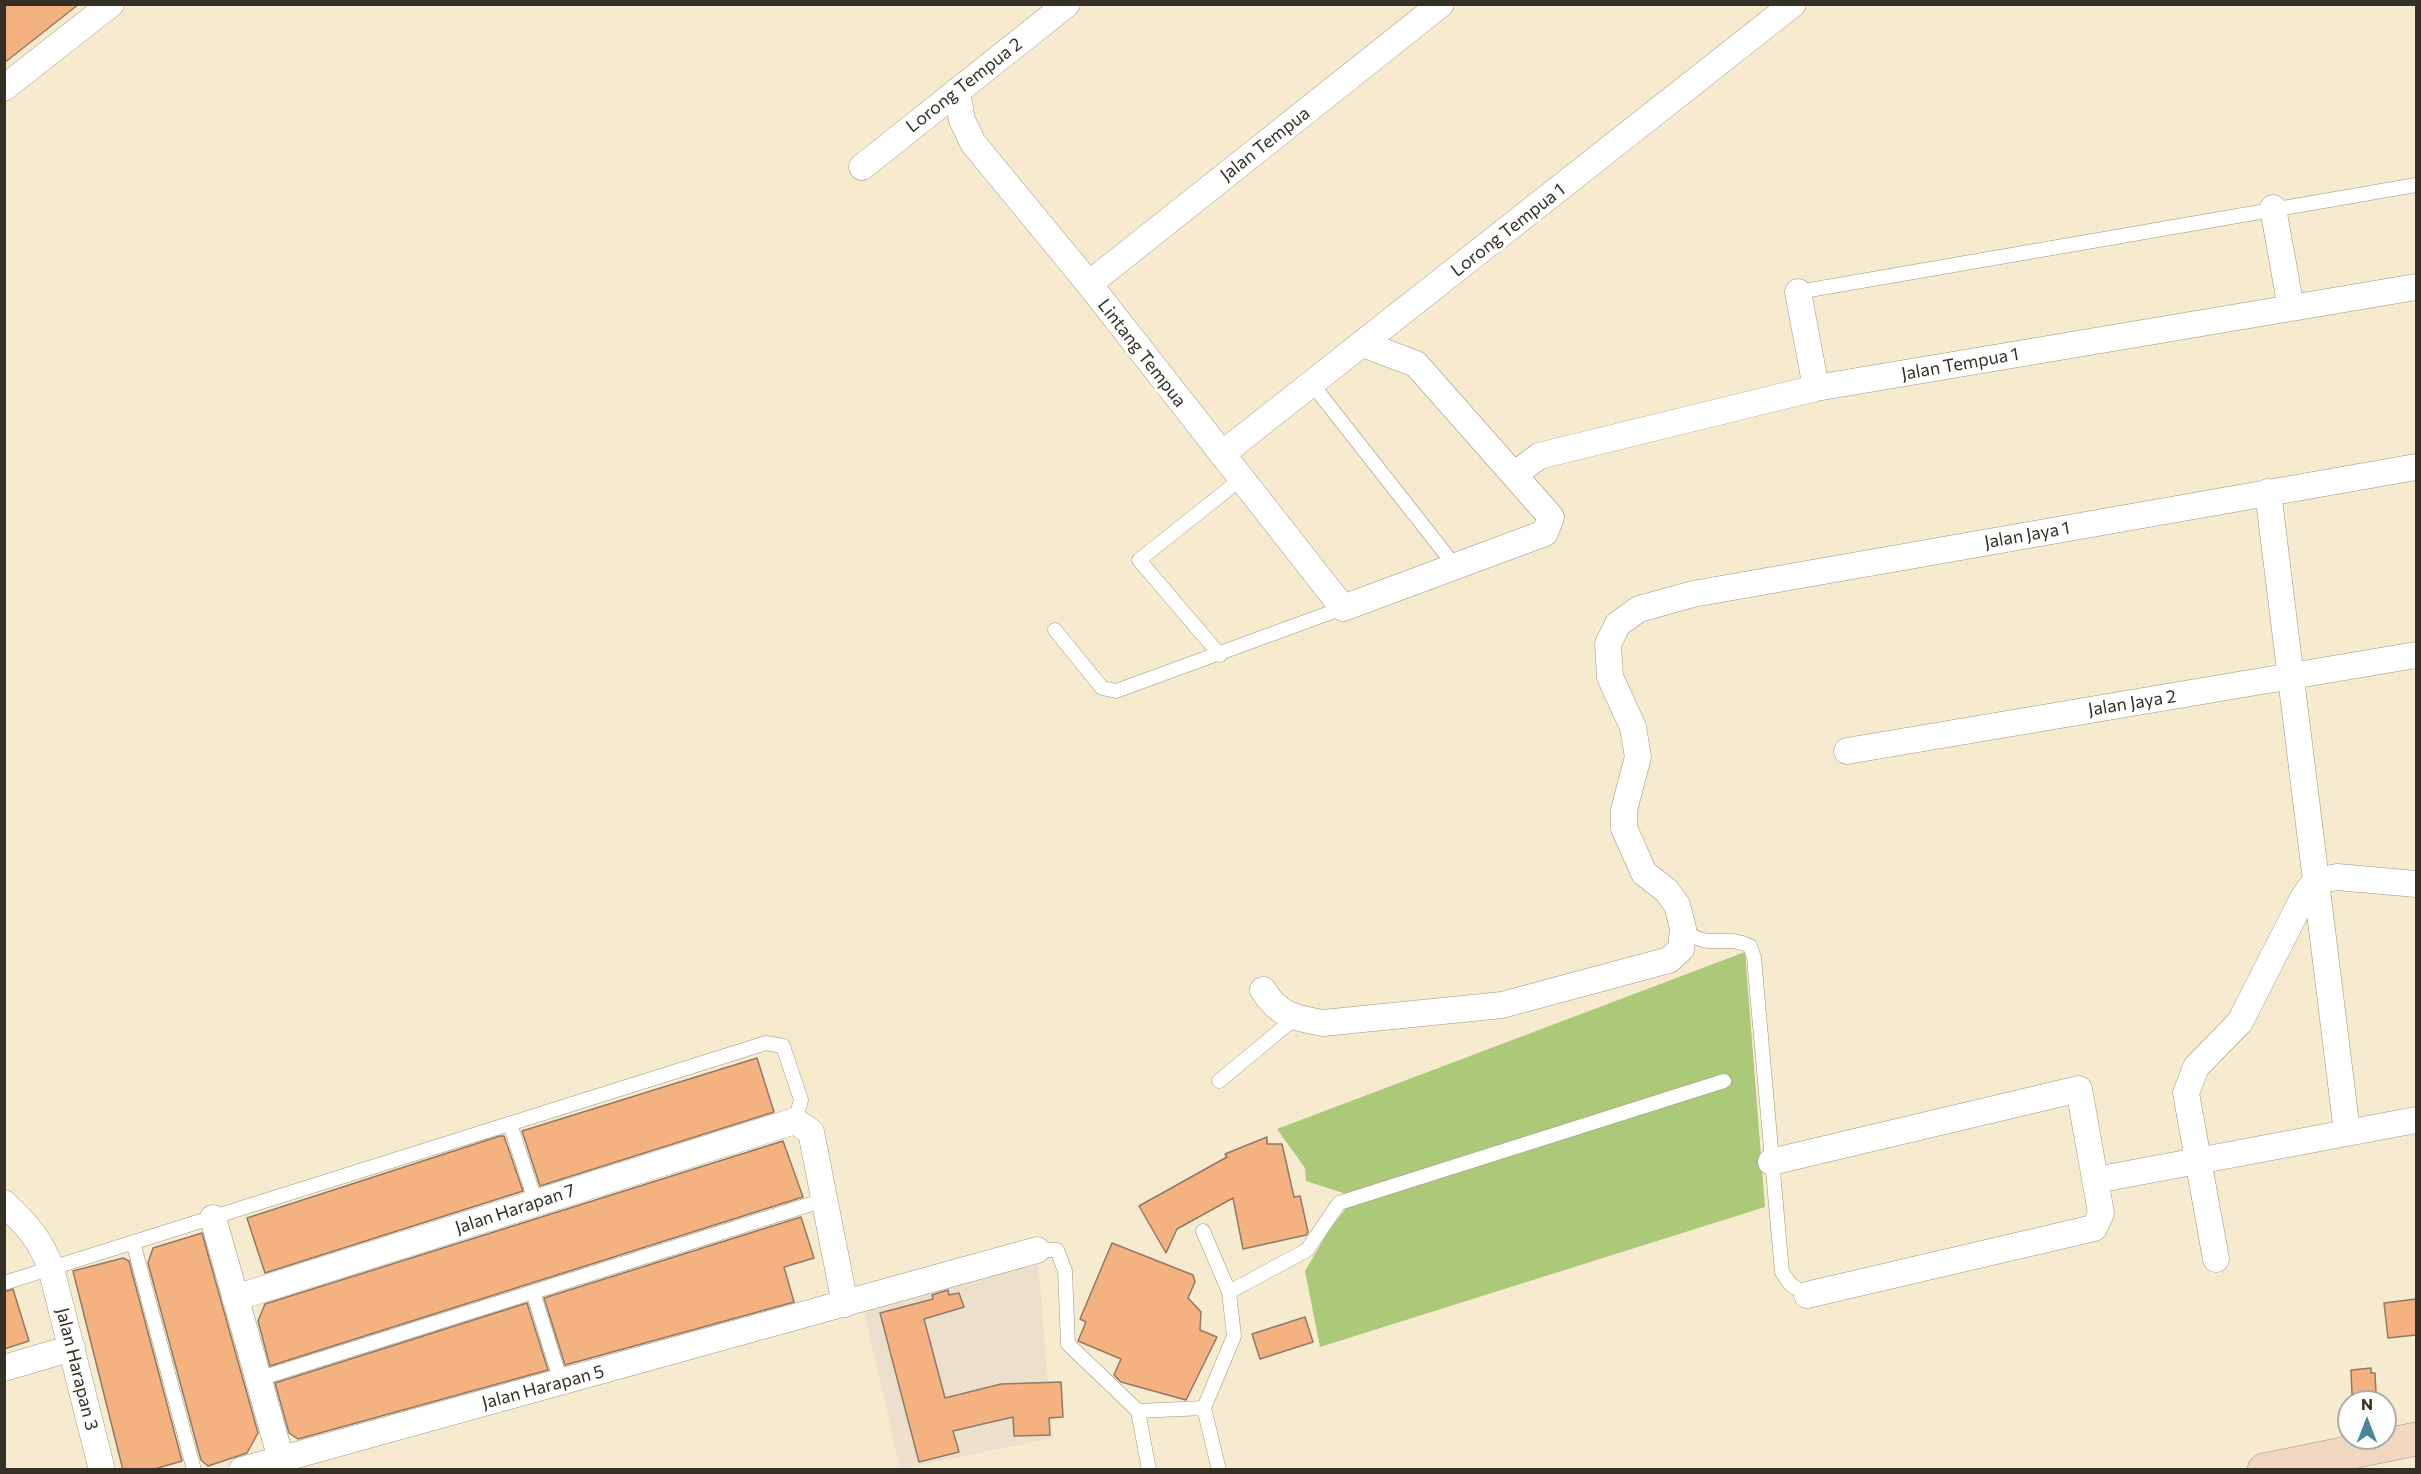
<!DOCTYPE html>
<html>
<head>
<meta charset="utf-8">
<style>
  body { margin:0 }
  #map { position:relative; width:2421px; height:1474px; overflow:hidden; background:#f6ebcf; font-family:Commissioner,sans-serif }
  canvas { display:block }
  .frame { position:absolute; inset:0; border:6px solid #343025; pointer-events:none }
  .north { position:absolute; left:2337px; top:1390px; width:60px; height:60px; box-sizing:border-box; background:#fff; border:2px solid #aeaca8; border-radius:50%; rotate:0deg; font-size:16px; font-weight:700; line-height:24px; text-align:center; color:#343025 }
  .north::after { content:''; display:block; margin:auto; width:21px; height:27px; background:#47879a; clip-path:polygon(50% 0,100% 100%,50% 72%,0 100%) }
</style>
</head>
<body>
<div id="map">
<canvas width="2421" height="1474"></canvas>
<div class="frame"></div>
<div class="north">N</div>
</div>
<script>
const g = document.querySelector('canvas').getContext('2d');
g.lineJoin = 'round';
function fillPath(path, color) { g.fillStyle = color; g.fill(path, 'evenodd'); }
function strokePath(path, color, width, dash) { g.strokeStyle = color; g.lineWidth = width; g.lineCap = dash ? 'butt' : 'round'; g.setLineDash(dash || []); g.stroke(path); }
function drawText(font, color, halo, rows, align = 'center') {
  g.font = font + ' Commissioner,sans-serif'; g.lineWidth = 6; g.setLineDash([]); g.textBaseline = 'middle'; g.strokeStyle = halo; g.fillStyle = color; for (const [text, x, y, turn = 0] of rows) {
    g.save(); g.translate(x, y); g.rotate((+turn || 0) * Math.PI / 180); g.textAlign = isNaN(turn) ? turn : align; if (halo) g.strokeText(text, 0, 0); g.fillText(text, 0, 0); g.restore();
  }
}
const education = new Path2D(`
  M1038,1260L1053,1438L900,1469L863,1307Z`);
const green = new Path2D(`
  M1745,952L1765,1207L1320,1347L1305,1271L1329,1230L1348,1206L1343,1193L1306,1181L1305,1168L1277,1129Z`);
const building = new Path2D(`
  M4,4H79L4,63Z
  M757,1058L774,1112L540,1186L522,1131Z
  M500,1136H504L523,1191L265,1273L247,1218Z
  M1267,1137V1144H1282L1294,1197L1300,1196L1308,1232L1306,1235L1243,1249L1233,1198L1177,1229L1166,1253L1139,1206L1227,1157L1225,1154Z
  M783,1141L803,1197L270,1366L258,1321L265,1304Z
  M801,1217L814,1258L784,1267L794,1302L565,1365L544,1298Z
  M202,1233L258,1433L247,1453L208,1466L201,1460L148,1263L153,1248Z
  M1112,1243L1193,1275L1195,1282L1188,1298L1201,1312L1200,1330L1217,1337L1186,1400L1121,1382L1114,1375L1121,1359L1078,1341L1086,1322L1080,1319Z
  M123,1258L129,1261L182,1461L151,1470H123L73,1271Z
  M13,1289L29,1341L4,1349V1292Z
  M948,1290L949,1295L959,1293L964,1307L924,1319L945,1398L1001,1384L1061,1382L1063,1417L1049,1418L1050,1435L1014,1436L1013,1417L953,1431L959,1452L919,1462L880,1313L933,1299L932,1295Z
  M2416,1299V1335L2388,1338L2384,1303Z
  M527,1303L548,1370L298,1439L289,1433L275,1383Z
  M1305,1317L1313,1342L1260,1359L1252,1334Z
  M2371,1368V1373H2375L2376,1393L2352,1394L2351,1370Z`);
const lane = new Path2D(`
  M1798,292L2416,185
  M1312,384L1455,566
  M1055,630L1102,688L1116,691L1343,608
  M1220,655L1139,560L1241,479
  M1683,928C1706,952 1724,933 1750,946L1754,958L1782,1272L1790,1284L1807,1295
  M1219,1081L1295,1018
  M510,1124L536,1203
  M1203,1231L1229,1292L1234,1336L1204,1408L1219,1470
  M133,1242L194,1470
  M1037,1250H1057L1065,1271L1068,1344L1138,1411L1204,1408
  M4,1283L766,1043L783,1046L801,1100L795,1121
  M533,1292L561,1382
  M1229,1292L1307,1250L1339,1203L1724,1081
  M258,1379L824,1200
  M1138,1411L1149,1470`);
const street = new Path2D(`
  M4,88L111,4
  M957,91L962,120L973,143L1089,284L1343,608L1545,533L1551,517L1416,364L1363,344
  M862,167L1067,4
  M2273,208L2291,308
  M1089,284L1441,4
  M1798,292L1816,388
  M1222,454L1793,4
  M1514,475L1539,456L1816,388L2416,287
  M2268,492L2347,1132
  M1847,751L2416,655
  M1263,990C1279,1016 1295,1018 1323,1023L1502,1005L1669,960L1681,949L1683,928L1677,905L1667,891L1644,873L1624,828V810L1638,757L1633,727L1610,677L1608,644L1618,624L1639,609L1693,594L2416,467
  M1771,1162L2079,1089L2101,1213L2094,1228L1807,1295
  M2096,1180L2416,1120
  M4,1203C27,1225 40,1239 51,1268L102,1470
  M213,1218L281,1459
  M2216,1259L2186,1093L2196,1067L2240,1022L2303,898L2315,881L2337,877L2416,884
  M235,1298L795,1121L811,1132L845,1304
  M4,1368L72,1348
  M242,1470L1037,1250`);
const secondary = new Path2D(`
  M2264,1470L2416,1439`);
const streetNames = [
  ["Lorong Tempua 2",964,85,-38],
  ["Jalan Tempua",1265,144,-38],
  ["Lorong Tempua 1",1508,230,-38],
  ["Lintang Tempua",1142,353,52],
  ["Jalan Tempua 1",1960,364,-10],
  ["Jalan Jaya 1",2027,535,-10],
  ["Jalan Jaya 2",2132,703,-9],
  ["Jalan Harapan 7",515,1209,-18],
  ["Jalan Harapan 3",77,1369,76],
  ["Jalan Harapan 5",543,1387,-15]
];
fillPath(education, '#ece0cc');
fillPath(green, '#acc879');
fillPath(building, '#f4b281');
strokePath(building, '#907968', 1.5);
strokePath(lane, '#a0957b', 15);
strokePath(street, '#a0957b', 27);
strokePath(secondary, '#a0957b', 34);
strokePath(lane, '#fff', 14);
strokePath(street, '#fff', 26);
strokePath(secondary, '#f1d6c0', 33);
drawText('18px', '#343025', '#fff', streetNames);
</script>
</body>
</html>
